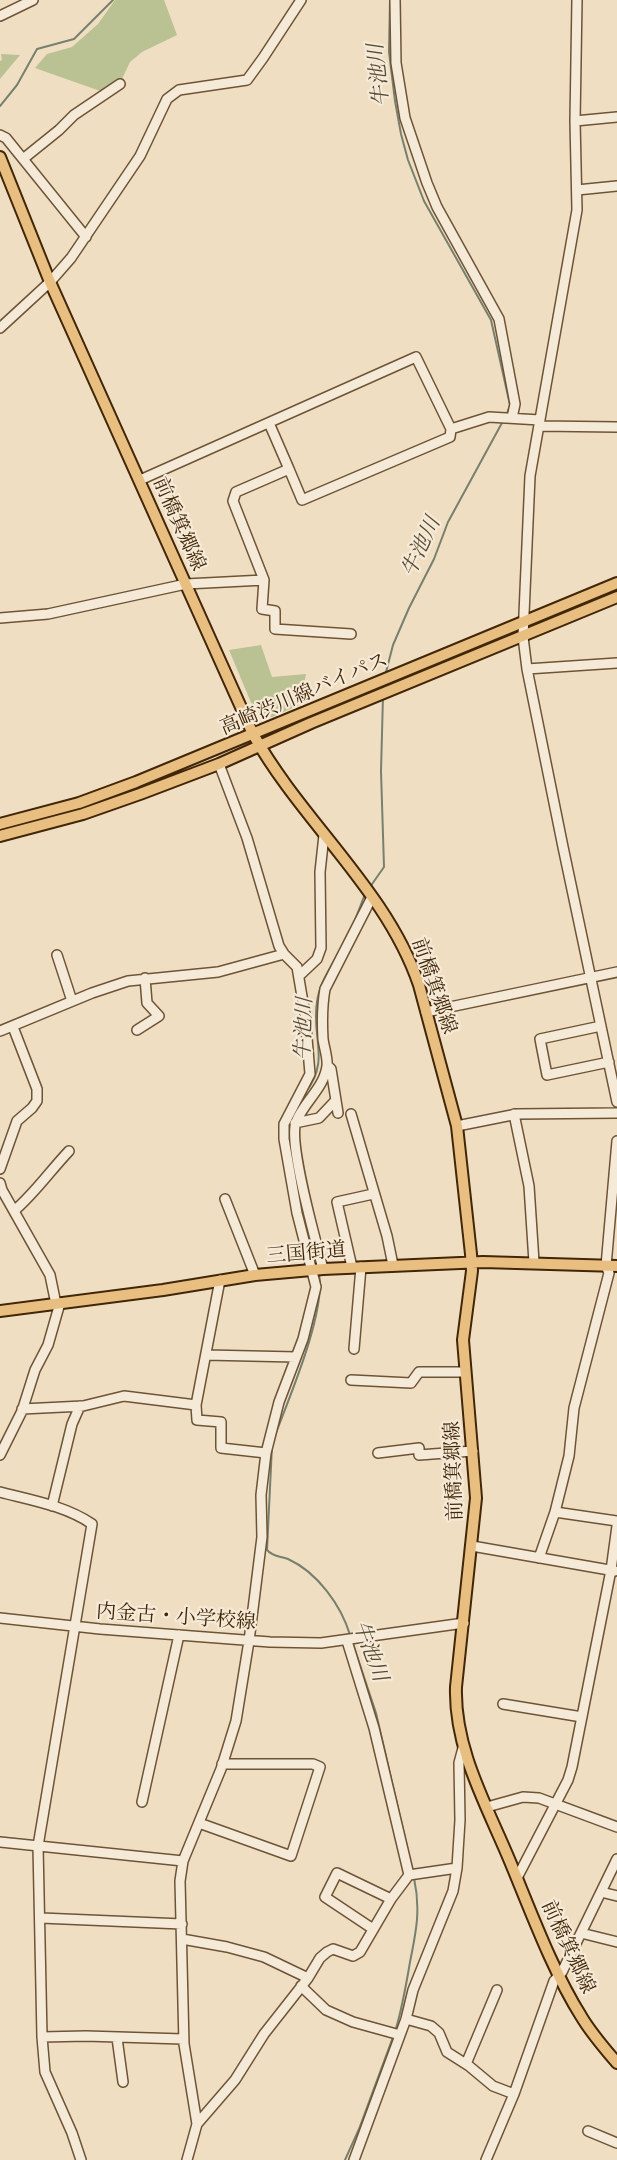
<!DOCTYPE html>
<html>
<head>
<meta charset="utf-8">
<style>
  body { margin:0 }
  canvas { display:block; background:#f0dec2 }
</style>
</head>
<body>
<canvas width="617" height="2160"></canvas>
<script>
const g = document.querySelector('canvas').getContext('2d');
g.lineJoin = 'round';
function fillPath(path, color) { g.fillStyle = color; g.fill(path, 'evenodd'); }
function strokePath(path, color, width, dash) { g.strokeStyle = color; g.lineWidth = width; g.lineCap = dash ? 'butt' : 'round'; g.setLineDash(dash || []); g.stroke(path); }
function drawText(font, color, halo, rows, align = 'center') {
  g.font = font + ' "Libre Caslon Text","Noto Serif JP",serif'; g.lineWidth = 4.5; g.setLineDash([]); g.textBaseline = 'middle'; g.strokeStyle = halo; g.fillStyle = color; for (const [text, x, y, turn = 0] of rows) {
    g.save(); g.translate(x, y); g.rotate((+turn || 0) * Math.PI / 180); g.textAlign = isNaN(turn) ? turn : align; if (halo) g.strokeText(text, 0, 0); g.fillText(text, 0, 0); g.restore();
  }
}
const green = new Path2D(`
  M115,0H164L177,35L142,52L130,62L121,81L103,92L35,68L47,54L72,47L98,24Z
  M1,54L20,55L0,79V61L2,60Z
  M261,645L272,677L306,674L305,679L308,701L272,717L255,712L229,650Z`);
const stream = new Path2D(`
  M390,0L389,52L395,101L401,134L408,160L424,201L491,320L510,405L506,416
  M0,106L17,85L37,49L74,39L113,0
  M385,676L393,645L409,608L434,559L448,522L503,421
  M370,887L384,867L381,771L383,696
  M353,925L365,894
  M305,1093C331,1060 311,1037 317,1002C319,984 330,969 338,954
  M292,1119C282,1149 308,1233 317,1266
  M274,1438C289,1398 326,1313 319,1274
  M272,1446L267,1550C273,1557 280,1556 288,1559C317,1572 341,1605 350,1635
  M352,1641L376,1713L413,1873
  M395,2032C402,2009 406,1986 410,1962C416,1932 421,1910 414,1878
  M345,2160L359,2129L393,2037`);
const minor = new Path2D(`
  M395,0L396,63L405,118L427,183L437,207L499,319L515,404L512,418
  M577,0L575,121L577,210L530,476L523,637L527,669L563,847L617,1102
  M0,16L33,0
  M575,121L617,117
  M0,135L6,138L86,237
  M23,159L59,130L74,115L120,84
  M577,190L617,186
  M0,328L50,282L71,258L140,156L167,99L179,90L247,80L263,58L301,0
  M269,423L289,469
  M539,426L617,427
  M451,429L489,417L540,420
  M264,580L262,609L275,611V629L351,634
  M0,618L48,614L186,584L264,580L233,501L236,492L289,469L302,500L450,437L451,429L416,357L140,480
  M527,669L617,663
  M219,764L247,838L279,946L284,954
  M57,955L72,1001
  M299,976L317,959L321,948L320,872L324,835
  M426,1012L617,972
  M601,1026L540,1039L547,1075L609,1062
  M137,1030L159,1016L147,1003L145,978
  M0,1031L92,993L128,981L218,972L284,954L297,967L305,1014L310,1074L284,1124V1139L297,1213L316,1287L303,1339L279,1402L266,1453L261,1495L262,1537L249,1641L236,1721L221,1769L183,1861L180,1881L184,2044L197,2124L187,2160
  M327,1065L331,1069L338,1113
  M351,1114L387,1236L393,1265
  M514,1114L529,1186L534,1262
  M295,1123L319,1118L336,1100
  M457,1126L517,1114L617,1113
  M0,1169L17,1121L32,1108L37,1101V1089L13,1027
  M0,1183L2,1190L50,1275L56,1304
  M225,1199L255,1275
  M14,1211C35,1193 50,1171 69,1151
  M352,1267L337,1202L373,1194
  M323,1269C316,1241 288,1144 296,1122C304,1102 324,1088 327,1066C328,1058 324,1047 323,1039C322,1022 322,1006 325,989L372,897
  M354,1349L361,1267
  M206,1355L296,1357
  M351,1380L411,1383L419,1372H465
  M196,1405L197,1420L221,1422V1448L266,1453
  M22,1409L83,1406L124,1396L196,1405L220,1280
  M378,1453L419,1448V1455L473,1451
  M0,1455L22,1411L35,1370L48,1345L60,1303
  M0,1492C31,1500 66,1506 92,1524L38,1846L42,2037L45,2072L72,2133L81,2160
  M52,1506L72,1424L80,1406
  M555,1512L617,1521
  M472,1546L615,1571
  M539,1558L555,1512L569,1456L574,1408L609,1273L606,1266L617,1141
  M0,1618L100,1629L270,1642L321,1643L464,1623
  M347,1641L374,1728L409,1875
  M503,1704L582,1717
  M142,1802L179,1635
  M487,1807L523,1797L539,1798L617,1827
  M199,1823L291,1856L320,1767L313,1764H222
  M0,1842L183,1861
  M517,1878L568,1780L572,1767L611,1570L617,1526
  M601,1892L617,1896
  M41,1918L182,1924
  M373,1929L325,1897L337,1873L391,1899
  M581,1933L617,1942
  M182,1939L227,1947L264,1957L308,1978
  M301,1986L326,2010L353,2022L400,2035
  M406,2019L431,2026L439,2033L447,2052L469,2066L493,2086L514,2094
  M42,2037L86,2036L183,2039
  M117,2038L123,2082
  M466,2064L497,1990
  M197,2124L235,2080L264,2034L308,1978L320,1958L327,1952L333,1949L353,1956L360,1952L391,1899L409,1875L457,1868
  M588,2131L617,2143
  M354,2160L406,2019L413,1990L453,1891L457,1868L460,1820L459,1763L463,1748
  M486,2160L514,2094L554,1981L562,1972L617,1859`);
const major = new Path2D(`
  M0,157L50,282L253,734C302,822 387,890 419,985L457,1126L471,1254L472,1271L463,1340L476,1498L456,1687C454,1748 486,1804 509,1859C530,1909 552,1970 581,2016C591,2033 604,2048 617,2063
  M0,824L79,803L136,782L617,583
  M0,836L83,814L140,794L219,764L311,723L617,597
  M0,1311L163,1290L255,1275L323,1269L483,1262L617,1266`);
const streetNames = [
  ["前橋箕郷線",179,524,66],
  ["高崎渋川線バイパス",304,694,-23],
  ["前橋箕郷線",434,986,71],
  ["三国街道",306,1253,-5],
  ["前橋箕郷線",454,1471,-92],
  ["内金古・小学校線",176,1617,4],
  ["前橋箕郷線",568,1947,65]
];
const waterNames = [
  ["牛池川",379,75,-96],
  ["牛池川",421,547,-65],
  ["牛池川",304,1029,-88],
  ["牛池川",370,1651,70]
];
fillPath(green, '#bac193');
strokePath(stream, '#77806f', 2);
strokePath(minor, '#6e5436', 12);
strokePath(major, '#422608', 14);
strokePath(minor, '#f5ead7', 9);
strokePath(major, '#e8bf81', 10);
drawText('20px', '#422608', '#f5ead7', streetNames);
drawText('italic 21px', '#584c33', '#f5ead7', waterNames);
</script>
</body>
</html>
